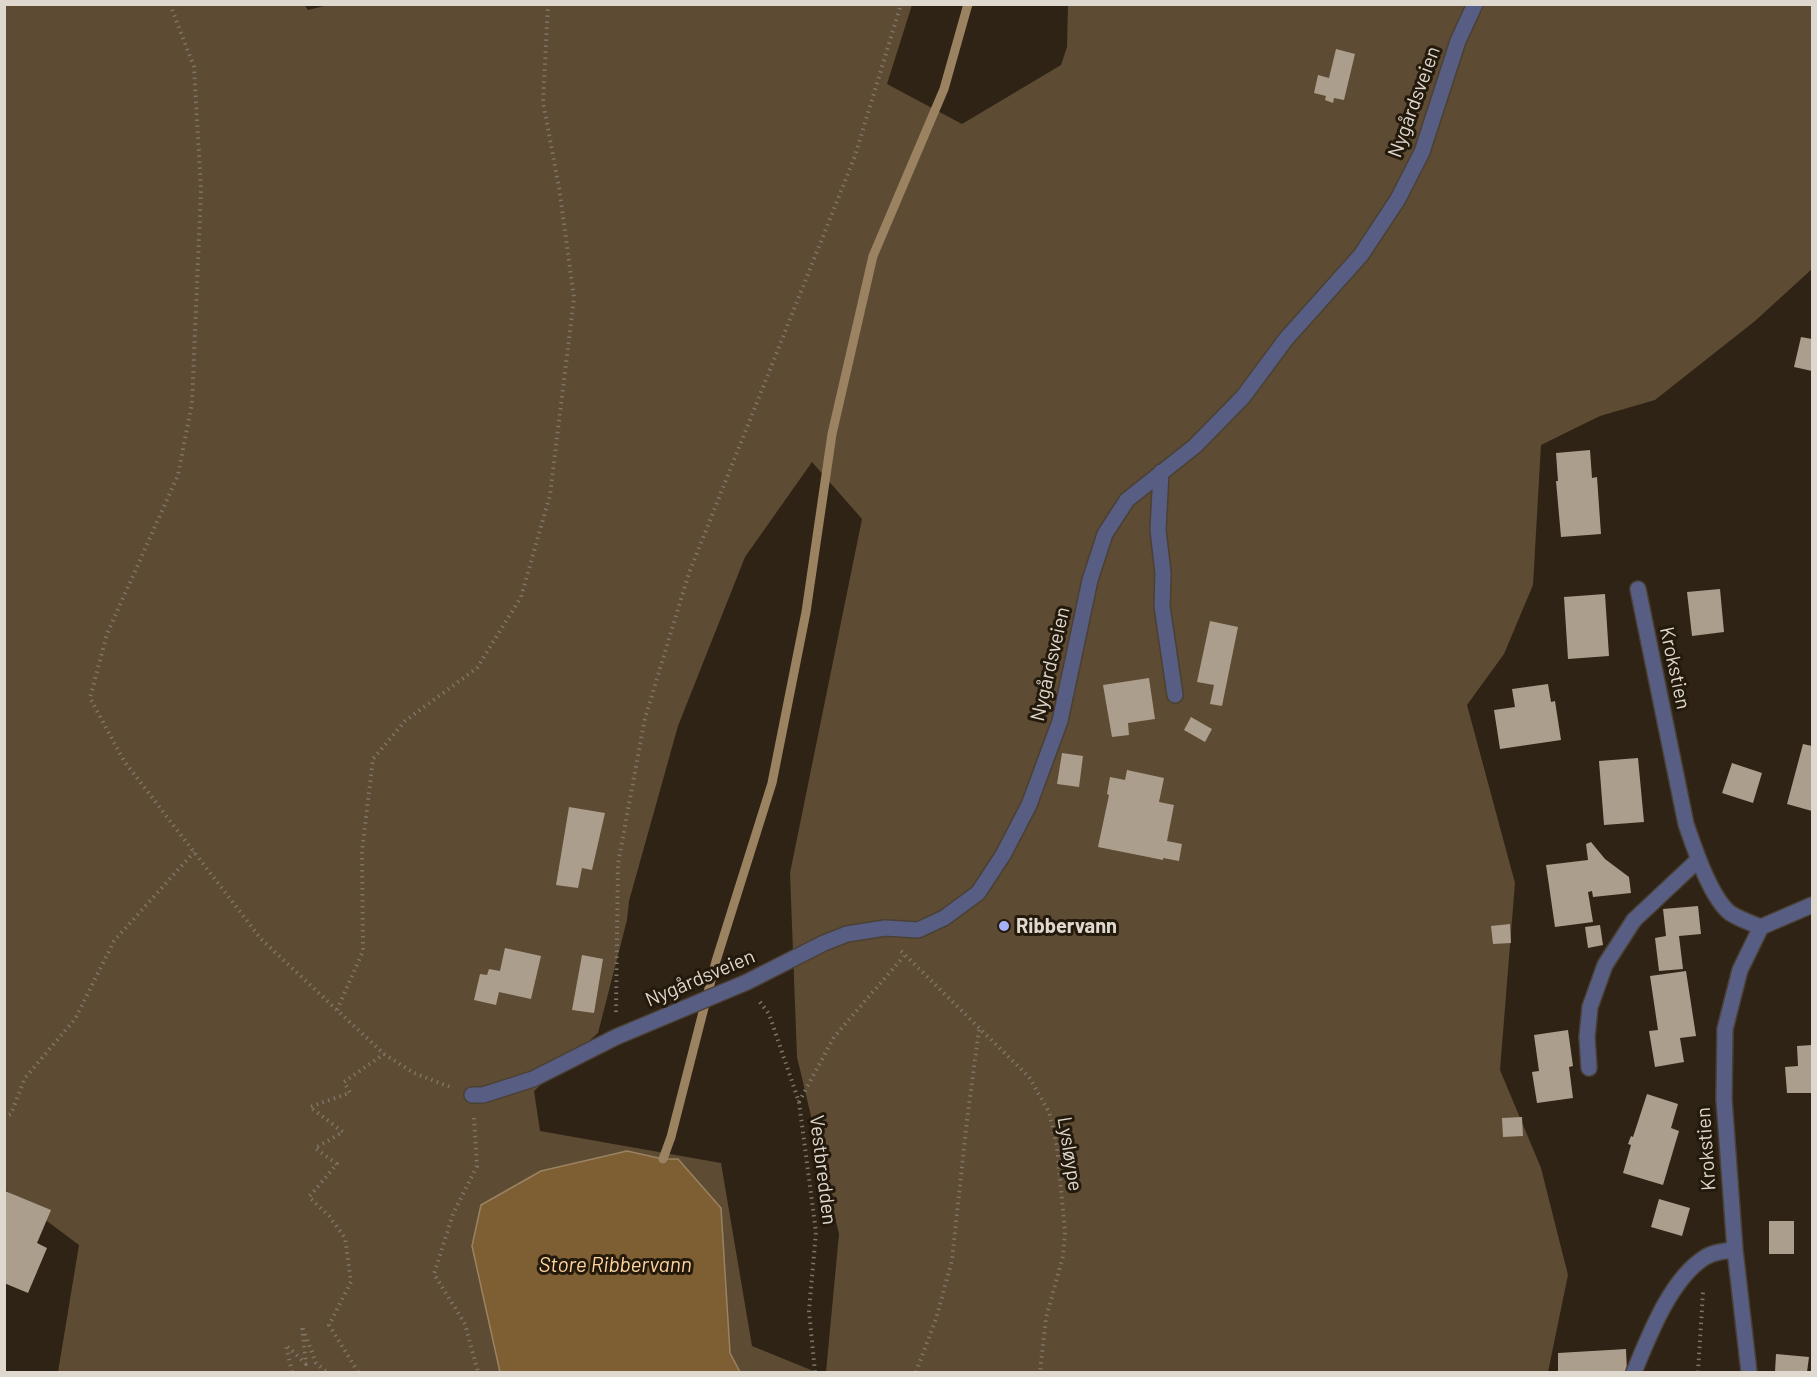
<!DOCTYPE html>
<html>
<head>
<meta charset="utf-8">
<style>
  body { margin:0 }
  #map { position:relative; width:1817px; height:1377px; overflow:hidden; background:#2e2315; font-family:Barlow,sans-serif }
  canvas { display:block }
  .frame { position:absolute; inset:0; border:6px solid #dfd8cf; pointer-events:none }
</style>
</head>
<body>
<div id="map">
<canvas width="1817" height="1377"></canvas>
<div class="frame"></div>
</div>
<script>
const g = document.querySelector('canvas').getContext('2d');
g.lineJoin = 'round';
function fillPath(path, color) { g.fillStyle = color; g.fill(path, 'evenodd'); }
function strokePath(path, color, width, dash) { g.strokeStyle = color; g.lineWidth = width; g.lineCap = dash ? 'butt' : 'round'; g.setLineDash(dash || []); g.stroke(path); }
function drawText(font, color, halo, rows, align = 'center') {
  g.font = font + ' Barlow,sans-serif'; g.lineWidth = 6; g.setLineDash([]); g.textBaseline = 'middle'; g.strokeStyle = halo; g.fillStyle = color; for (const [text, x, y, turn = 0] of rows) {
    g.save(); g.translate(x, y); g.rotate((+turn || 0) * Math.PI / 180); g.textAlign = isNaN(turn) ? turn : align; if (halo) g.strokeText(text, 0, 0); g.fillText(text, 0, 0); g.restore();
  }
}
const green = new Path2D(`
  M304,4L308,10L332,4L912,5L887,84L962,124L1061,65L1067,47L1068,5H1812V269L1755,321L1655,400L1600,416L1541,445L1533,585L1504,654L1467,705L1515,883L1500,1070L1541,1168L1568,1275L1548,1372H826L839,1234L797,1057L790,873L862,519L812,462L745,557L678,726L629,901L627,920L598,1033L534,1091L540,1131L721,1163L752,1346L816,1372H740L730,1353L721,1208L678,1159H663L627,1151L472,1246L500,1372H58L79,1245L4,1189V5Z`);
const water = new Path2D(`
  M627,1151L663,1159H678L721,1208L730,1353L740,1372H500L472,1246L481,1205L541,1171Z`);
const stream = new Path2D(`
  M663,1159L671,1137L716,961L772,783L806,612L832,434L873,256L944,89L968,4`);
const building = new Path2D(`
  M1336,49L1355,54L1344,100L1334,98L1333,103L1325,100L1326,96L1314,93L1318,75L1329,78Z
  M1801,337L1812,339V371L1794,367Z
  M1590,450L1592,478L1597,477L1601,534L1561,537L1556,481H1558L1556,453Z
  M1720,589L1724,632L1692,636L1687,592Z
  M1605,594L1609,656L1568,659L1564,597Z
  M1210,621L1238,627L1222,706L1210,704L1214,685L1197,682Z
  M1149,678L1155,719L1128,723L1129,735L1112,737L1103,685Z
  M1548,684L1551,702L1555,701L1561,740L1500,749L1494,710L1515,707L1512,689Z
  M1191,717L1212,729L1205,742L1184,730Z
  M1803,744L1812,746V811L1787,804Z
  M1062,753L1083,756L1079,787L1057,784Z
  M1638,758L1644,822L1604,825L1599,761Z
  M1732,763L1762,773L1753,803L1722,793Z
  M1127,770L1164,778L1159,802L1174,805L1167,841L1182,844L1179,861L1163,858V860L1098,847L1109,795L1107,794L1110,777L1125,780Z
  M569,807L605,813L592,870L582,868L578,888L556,885Z
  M1591,842L1605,859L1629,877L1631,893L1593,897L1592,891L1588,892L1593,922L1555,927L1546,865L1588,860L1586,844Z
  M1698,906L1701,934L1679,936L1683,969L1659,971L1655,938L1666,936L1663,909Z
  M1510,924L1511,943L1493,944L1491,926Z
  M1600,925L1603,945L1588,948L1585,927Z
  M505,948L541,956L531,999L499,992L496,1005L474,1000L480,974L487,975L489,969L500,971Z
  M582,955L603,959L594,1013L572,1010Z
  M1686,971L1696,1036L1680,1038L1684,1062L1655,1067L1649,1031L1658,1030L1650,976Z
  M1568,1030L1573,1066L1569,1067L1573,1098L1537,1103L1532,1072L1539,1071L1534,1035Z
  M1812,1045V1093H1787L1785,1067L1798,1066L1797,1046Z
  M1647,1094L1678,1104L1671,1128L1679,1131L1663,1185L1623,1173L1631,1145L1628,1144L1631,1136L1633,1137Z
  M1522,1117L1523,1136L1503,1137L1502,1118Z
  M5,1191L51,1210L37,1243L47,1248L28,1293L4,1283Z
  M1659,1199L1690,1208L1682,1236L1651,1227Z
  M1769,1221H1794V1254H1769Z
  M1626,1349L1627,1372H1558V1353Z
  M1776,1354L1809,1357L1807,1372H1775Z`);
const path = new Path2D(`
  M170,4L194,67L201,190L192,403L178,475L107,634L90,698L124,761L261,939L384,1054L414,1073L450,1087
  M901,951L1029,1077L1049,1112L1057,1146L1065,1232L1063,1256L1046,1318L1040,1372
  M760,1002L769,1014L799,1102L816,1232L809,1311L815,1372
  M337,1010L363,951L362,851L373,759L405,721L477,668L521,597L550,495L574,298L559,187L543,102L548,4
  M616,1012L618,864L645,718L689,573L855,156L901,4
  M799,1102L834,1037L904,956
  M4,1118L11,1114L25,1078L75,1019L114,941L194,852
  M474,1118L477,1166L453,1214L434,1274L465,1324L478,1372
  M292,1372L286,1345L306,1364L302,1326L316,1363L327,1372
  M358,1372L329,1325L351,1282L345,1238L329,1216L309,1197L337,1164L315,1148L343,1132L310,1107L350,1093L344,1082L384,1054
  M916,1372L936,1319L952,1260L967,1120L979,1030
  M1698,1372L1703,1292`);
const street = new Path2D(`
  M1161,472L1158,530L1163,573L1162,606L1175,695
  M1638,589L1686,824C1694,847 1710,897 1730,913C1739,919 1751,923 1761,927L1812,905
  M1589,1068L1587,1037L1590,1007L1605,965L1634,920L1698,860
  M472,1095H483L533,1079L616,1037L747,982L824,943L847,934L885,928L918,930L944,918L978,893L1003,855L1029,805L1060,721L1090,580L1105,534L1127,500L1195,446L1243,397L1286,339L1361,255L1398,199L1422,152L1458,41L1475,4
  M1634,1372C1649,1336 1670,1280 1704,1258C1713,1252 1724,1251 1735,1250
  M1749,1372L1735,1250L1724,1099L1725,1029L1740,970L1761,927`);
const markers = [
  [1004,926,6,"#a6b1fc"]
];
const streetNames = [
  ["Nygårdsveien",1414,102,-70],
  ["Nygårdsveien",1050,664,-77],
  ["Krokstien",1675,668,78],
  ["Nygårdsveien",700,978,-23],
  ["Krokstien",1706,1149,-94],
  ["Lysløype",1070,1154,81],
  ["Vestbredden",823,1170,83]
];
const poiNames = [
  ["Ribbervann",1016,926]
];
const waterNames = [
  ["Store Ribbervann",615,1265]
];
fillPath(green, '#5d4b33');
fillPath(water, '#7e5e33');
strokePath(water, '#9b8362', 1.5);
strokePath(stream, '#9b8362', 9);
fillPath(building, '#ac9e8d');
strokePath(street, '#4a4033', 18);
strokePath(path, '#7e7569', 4, [1.5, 4.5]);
strokePath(street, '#585e83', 15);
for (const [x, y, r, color] of markers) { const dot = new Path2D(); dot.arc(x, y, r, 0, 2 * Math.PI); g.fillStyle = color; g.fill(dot); strokePath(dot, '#241a0c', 2); }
drawText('20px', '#dfd8cf', '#241a0c', streetNames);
drawText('bold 20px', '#dfd8cf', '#241a0c', poiNames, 'left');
drawText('italic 21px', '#fed4a0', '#241a0c', waterNames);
</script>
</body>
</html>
